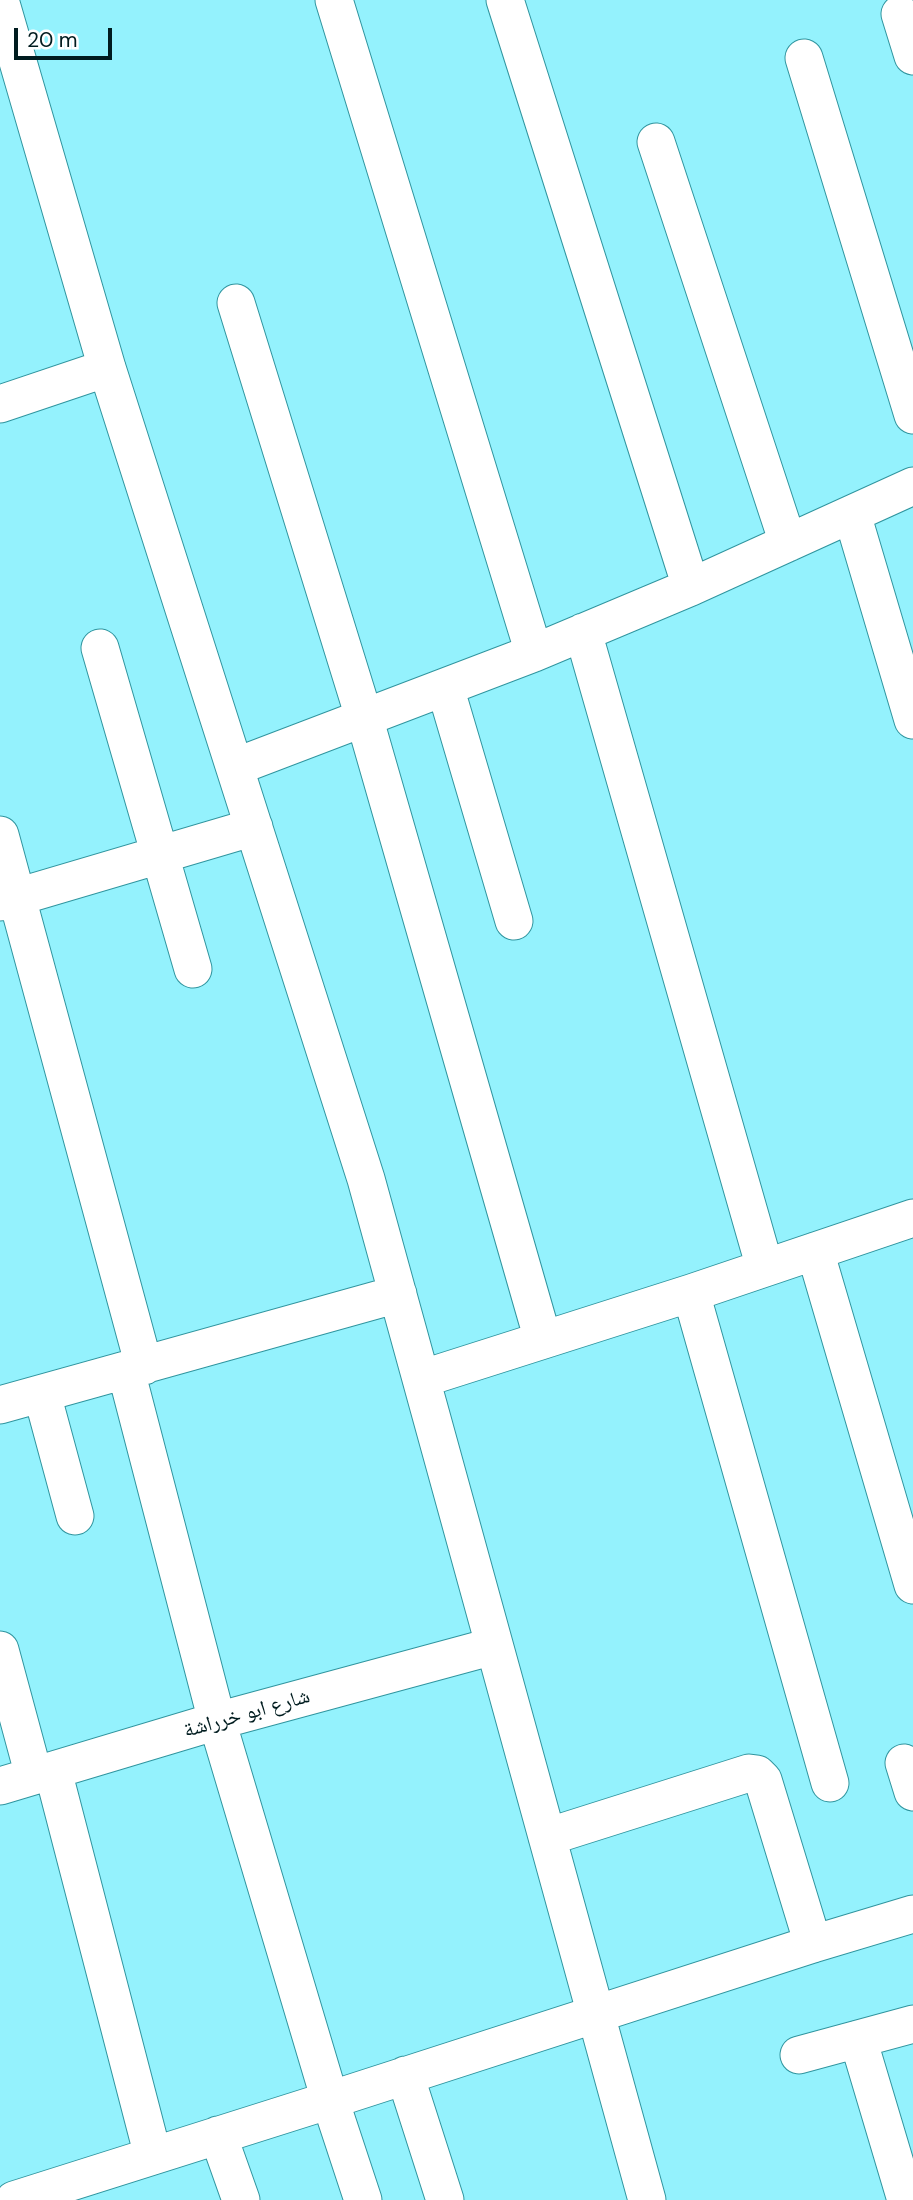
<!DOCTYPE html>
<html>
<head>
<meta charset="utf-8">
<style>
  body { margin:0 }
  #map { position:relative; width:913px; height:2200px; overflow:hidden; background:#94f2fd; font-family:"DM Sans",sans-serif }
  canvas { display:block }
  .scale { position:absolute; left:14px; top:28px; width:98px; height:32px; box-sizing:border-box; border:4px solid #001c1f; border-top:0; padding-left:9px; font-size:21px; line-height:24px; white-space:nowrap; color:#001c1f; -webkit-text-stroke:5px #fff; paint-order:stroke }
</style>
</head>
<body>
<div id="map">
<canvas width="913" height="2200"></canvas>
<div class="scale">20 m</div>
</div>
<script>
const g = document.querySelector('canvas').getContext('2d');
g.lineJoin = 'round';
function strokePath(path, color, width, dash) { g.strokeStyle = color; g.lineWidth = width; g.lineCap = dash ? 'butt' : 'round'; g.setLineDash(dash || []); g.stroke(path); }
function drawText(font, color, halo, rows, align = 'center') {
  g.font = font + ' "DM Sans","Noto Naskh Arabic",sans-serif'; g.lineWidth = 7; g.setLineDash([]); g.textBaseline = 'middle'; g.strokeStyle = halo; g.fillStyle = color; for (const [text, x, y, turn = 0] of rows) {
    g.save(); g.translate(x, y); g.rotate((+turn || 0) * Math.PI / 180); g.textAlign = isNaN(turn) ? turn : align; if (halo) g.strokeText(text, 0, 0); g.fillText(text, 0, 0); g.restore();
  }
}
const street = new Path2D(`
  M0,0L107,368L366,1179L647,2200
  M334,0L534,653
  M505,0L691,587
  M900,14L913,56
  M804,58L913,415
  M656,142L788,543
  M236,303L364,717L543,1340
  M0,404L107,368
  M852,514L913,720
  M583,632L765,1268
  M100,648L193,969
  M445,687L514,921
  M235,767L534,653L691,587L913,486
  M0,835L144,1366
  M0,902L254,827
  M815,1251L913,1585
  M691,1293L830,1783
  M126,1371L217,1721L330,2100L363,2200
  M421,1379L691,1293L913,1218
  M42,1394L75,1516
  M0,1405L398,1294
  M0,1650L34,1776
  M904,1763L913,1792
  M53,1771L153,2156
  M0,1786L217,1721L494,1646
  M547,1837L749,1773L757,1774L763,1780L813,1944
  M858,2039L906,2200
  M799,2055L913,2024
  M405,2075L445,2200
  M218,2135L241,2200
  M14,2200L330,2100L813,1944L913,1914`);
const streetNames = [
  ["شارع ابو خرراشة",247,1714,-16]
];
strokePath(street, '#30959f', 39);
strokePath(street, '#fff', 37);
drawText('21px', '#001c1f', '#fff', streetNames);
</script>
</body>
</html>
